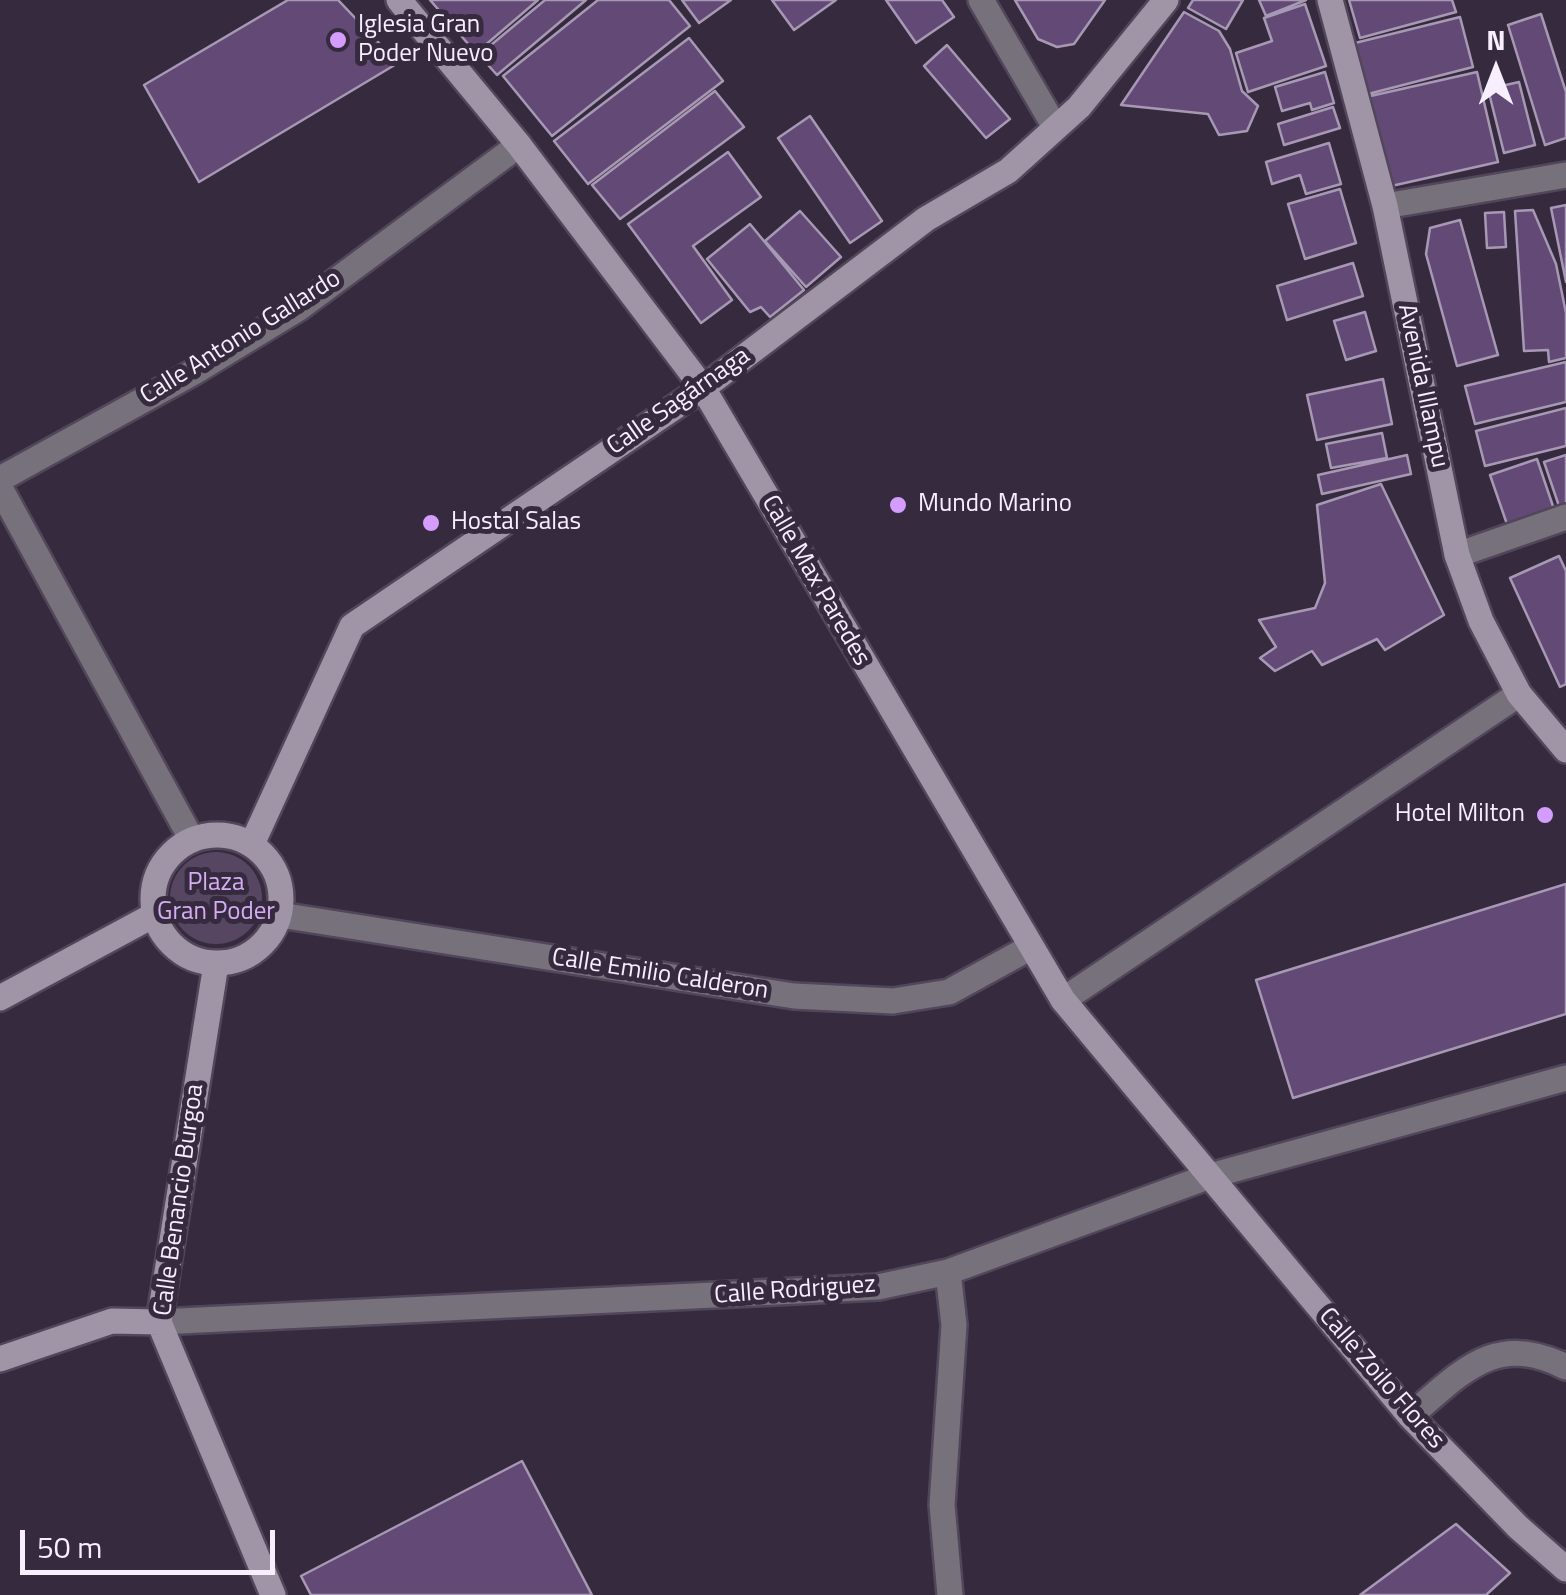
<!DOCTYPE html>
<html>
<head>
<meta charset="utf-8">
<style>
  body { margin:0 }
  #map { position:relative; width:1566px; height:1595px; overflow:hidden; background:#362a3f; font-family:"Titillium Web",sans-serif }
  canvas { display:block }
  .north { position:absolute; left:1446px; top:20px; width:100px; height:100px; -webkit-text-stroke:8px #362a3f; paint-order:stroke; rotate:0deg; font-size:28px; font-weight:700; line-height:40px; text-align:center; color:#f7effd }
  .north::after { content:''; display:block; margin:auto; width:35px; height:45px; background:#f7effd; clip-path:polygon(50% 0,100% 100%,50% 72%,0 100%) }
  .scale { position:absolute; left:20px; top:1530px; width:255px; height:45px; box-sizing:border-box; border:5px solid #f7effd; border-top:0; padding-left:12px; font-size:30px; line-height:35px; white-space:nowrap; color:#f7effd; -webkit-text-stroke:8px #362a3f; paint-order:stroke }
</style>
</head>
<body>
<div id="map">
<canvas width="1566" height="1595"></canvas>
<div class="north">N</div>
<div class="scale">50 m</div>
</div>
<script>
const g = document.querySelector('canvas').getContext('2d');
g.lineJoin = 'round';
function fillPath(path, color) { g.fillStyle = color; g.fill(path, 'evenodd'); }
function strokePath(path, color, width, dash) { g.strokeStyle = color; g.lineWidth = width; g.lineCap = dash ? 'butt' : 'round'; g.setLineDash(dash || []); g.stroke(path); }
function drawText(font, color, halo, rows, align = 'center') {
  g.font = font + ' "Titillium Web",sans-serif'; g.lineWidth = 10; g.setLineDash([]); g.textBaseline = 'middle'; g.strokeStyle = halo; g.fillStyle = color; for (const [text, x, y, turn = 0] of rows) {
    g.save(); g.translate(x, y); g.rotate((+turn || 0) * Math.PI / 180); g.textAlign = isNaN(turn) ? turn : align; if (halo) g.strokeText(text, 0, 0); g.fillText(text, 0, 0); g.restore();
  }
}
const green = new Path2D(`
  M170 898a46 46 0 1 1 92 0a46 46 0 1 1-92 0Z`);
const building = new Path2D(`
  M288,0H338L398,63L199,182L144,85Z
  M430,0H538L476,53Z
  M545,0H586L497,75L479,55Z
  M598,0H669L690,26L552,136L503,76Z
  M682,0H731L699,23Z
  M772,0H836L794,30Z
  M886,0H942L954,17L916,43Z
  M1015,0H1105L1074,44L1057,47L1038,39Z
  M1193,0H1243L1226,29L1188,8Z
  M1259,0H1306L1266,16Z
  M1349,0H1452L1456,12L1360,38Z
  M1305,4L1326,66L1248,92L1236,53L1272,41L1264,18Z
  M1184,12L1219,31L1230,49L1242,91L1258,106L1247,131L1219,135L1208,114L1121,105Z
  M1541,14L1566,92V138L1545,145L1508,25Z
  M1460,17L1473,67L1368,94L1355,43Z
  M689,38L723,81L588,184L554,141Z
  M947,45L1010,119L986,138L924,66Z
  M1325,72L1334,103L1312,110L1310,103L1282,111L1275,87Z
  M1477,72L1498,162L1387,187L1366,97Z
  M1519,82L1535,145L1504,153L1488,89Z
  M715,91L744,127L620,219L592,185Z
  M1333,107L1340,128L1284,145L1278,124Z
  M810,116L882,221L850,243L778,138Z
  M1329,143L1341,184L1306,194L1300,175L1272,184L1266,162Z
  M728,152L761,197L693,246L732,300L701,323L628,224Z
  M1340,189L1356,243L1305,259L1288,204Z
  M1566,205V282L1551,208Z
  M1533,210L1556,264L1566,313V358L1549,362L1548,350L1524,351L1515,211Z
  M800,211L841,257L806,287L765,241Z
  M1504,212L1506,247L1487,248L1485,213Z
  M1460,220L1498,355L1457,366L1426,254L1430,228Z
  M750,224L804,290L770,317L761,307L750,312L707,259Z
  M1353,263L1363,296L1287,320L1277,286Z
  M1365,312L1376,351L1346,360L1334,321Z
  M1566,362V402L1475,424L1465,386Z
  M1383,379L1392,424L1317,440L1307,395Z
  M1566,408V446L1485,466L1476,431Z
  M1382,433L1387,458L1331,468L1326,444Z
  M1407,455L1411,474L1322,494L1318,475Z
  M1566,455V507L1560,509L1544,462Z
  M1537,459L1556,515L1509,530L1490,475Z
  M1381,484L1444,615L1385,650L1377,639L1322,665L1312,651L1275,671L1260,658L1276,647L1259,620L1315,608L1325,583L1317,505Z
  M1559,556L1566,571V684L1560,687L1510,578Z
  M1566,884V1014L1293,1098L1256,980Z
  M522,1461L592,1595H311L301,1576Z
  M1456,1524L1510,1573L1486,1595H1360Z`);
const street = new Path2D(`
  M981,0L1055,127
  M1385,206L1566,175
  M0,479L194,372L299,308L519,145
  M0,488L192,840
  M1457,555L1566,517
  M280,915L794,996L893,1001L949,992L1031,947
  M1063,1000L1519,694
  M948,1272L954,1325L942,1505L950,1595
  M159,1322L878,1287L948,1272L1210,1176L1566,1078
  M1410,1416C1462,1372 1495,1331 1566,1367`);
const secondary = new Path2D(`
  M399,0L519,145L703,388L1063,1000L1410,1416L1518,1527L1566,1569
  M1330,0L1385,206L1457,555L1481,621L1519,694L1566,750
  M153 899a64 64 0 1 1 128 0a64 64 0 1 1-128 0Z
  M252,844L352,626L703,388L926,219L1008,171L1079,107L1166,0
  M216,964L159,1322L273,1595
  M0,998L154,915
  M0,1359L112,1321L159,1322`);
const markers = [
  [338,40,10,"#d49cfc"],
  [898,505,10,"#d49cfc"],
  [431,523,10,"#d49cfc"],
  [1545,815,10,"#d49cfc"]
];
const poiNames = [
  ["Iglesia Gran",358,26],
  ["Poder Nuevo",358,55],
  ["Mundo Marino",918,505],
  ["Hostal Salas",451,523],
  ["Hotel Milton",1525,815,"right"]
];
const streetNames = [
  ["Calle Antonio Gallardo",241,338,-32],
  ["Avenida Illampu",1422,386,78],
  ["Calle Sagárnaga",679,402,-35],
  ["Calle Max Paredes",815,581,60],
  ["Calle Emilio Calderon",660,975,9],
  ["Calle Benancio Burgoa",180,1200,-82],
  ["Calle Rodriguez",795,1291,-4],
  ["Calle Zoilo Flores",1381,1379,49]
];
const parkNames = [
  ["Plaza",216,884],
  ["Gran Poder",216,913]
];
fillPath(green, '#564662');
fillPath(building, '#634a76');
strokePath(building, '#a799b3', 2.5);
strokePath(street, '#51465a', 30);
strokePath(secondary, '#51465a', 30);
strokePath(street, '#77717c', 25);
strokePath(secondary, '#9f95a7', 25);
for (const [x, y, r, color] of markers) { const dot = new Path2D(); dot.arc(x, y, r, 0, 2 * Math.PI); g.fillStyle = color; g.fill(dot); strokePath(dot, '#362a3f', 4); }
drawText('25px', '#f7effd', '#362a3f', poiNames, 'left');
drawText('25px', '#f7effd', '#362a3f', streetNames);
drawText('25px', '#d5adf3', '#362a3f', parkNames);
</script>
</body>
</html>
